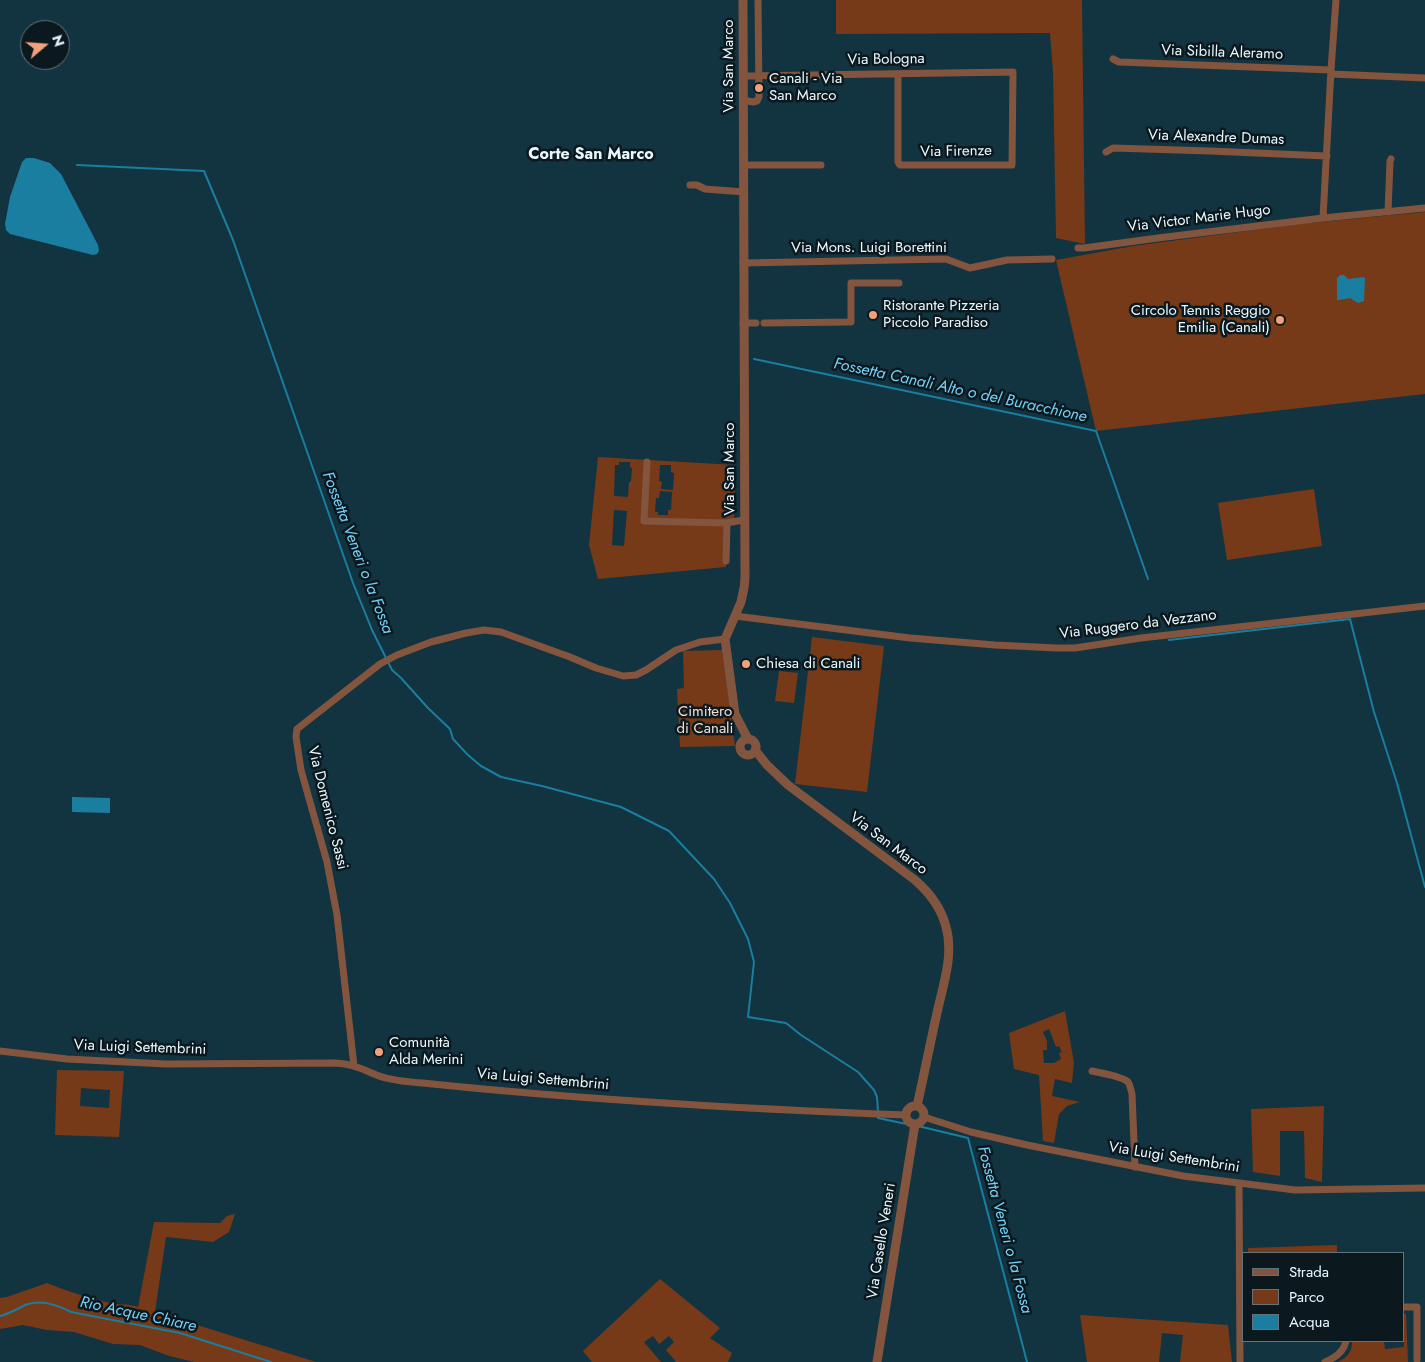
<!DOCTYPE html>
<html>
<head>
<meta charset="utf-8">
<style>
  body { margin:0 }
  #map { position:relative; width:1425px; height:1362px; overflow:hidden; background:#123340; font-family:Jost,sans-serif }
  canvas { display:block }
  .legend { position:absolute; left:1242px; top:1252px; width:162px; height:90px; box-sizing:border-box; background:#0b191f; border:1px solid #647279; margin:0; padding:6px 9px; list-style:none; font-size:15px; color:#e9f8ff }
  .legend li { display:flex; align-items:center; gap:10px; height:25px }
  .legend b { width:25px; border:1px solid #647279 }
  .north { position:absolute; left:20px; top:20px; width:50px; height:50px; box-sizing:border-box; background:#0b191f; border:1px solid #647279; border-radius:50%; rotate:72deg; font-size:14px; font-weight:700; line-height:20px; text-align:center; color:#e9f8ff }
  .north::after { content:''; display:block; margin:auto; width:18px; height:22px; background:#f1a27b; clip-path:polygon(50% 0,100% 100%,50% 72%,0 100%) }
</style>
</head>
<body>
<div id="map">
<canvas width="1425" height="1362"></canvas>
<ul class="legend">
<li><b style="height:6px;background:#84553e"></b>Strada</li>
<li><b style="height:14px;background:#773a18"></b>Parco</li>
<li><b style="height:14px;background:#1a7ea1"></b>Acqua</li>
</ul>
<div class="north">N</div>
</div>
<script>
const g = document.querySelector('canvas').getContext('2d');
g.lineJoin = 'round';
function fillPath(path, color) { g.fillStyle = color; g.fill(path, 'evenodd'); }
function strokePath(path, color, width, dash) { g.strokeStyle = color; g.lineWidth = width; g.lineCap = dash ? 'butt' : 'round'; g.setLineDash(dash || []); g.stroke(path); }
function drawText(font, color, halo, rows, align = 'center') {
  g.font = font + ' Jost,sans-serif'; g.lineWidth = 5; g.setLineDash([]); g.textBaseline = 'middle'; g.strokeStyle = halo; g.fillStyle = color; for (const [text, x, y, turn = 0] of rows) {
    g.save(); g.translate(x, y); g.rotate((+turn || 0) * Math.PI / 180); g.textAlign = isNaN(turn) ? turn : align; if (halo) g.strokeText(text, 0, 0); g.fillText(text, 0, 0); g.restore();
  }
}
const green = new Path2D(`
  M836,0H1082L1085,244L1056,238L1053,72L1050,33L836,34Z
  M1425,212V394L1096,431L1056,260L1133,246L1299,224Z
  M598,457L735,465L734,522L727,524L726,567L598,579L589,545ZM619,462H630V467L632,468L631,481L629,482L628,497L614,496L615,465H619ZM660,465H671V472L674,473L673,490L661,489L662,482L659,481ZM660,491L672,492L671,510H668V515H658V512H655L656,498H659ZM614,510L627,511L624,546L612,545Z
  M1314,489L1322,546L1227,560L1218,503Z
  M812,637L884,646L867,792L795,784Z
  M722,650L735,746L680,747L677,689L684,688L683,651Z
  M779,671L798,673L794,703L775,701Z
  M1065,1011L1074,1063L1072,1083L1055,1079L1052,1096L1080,1102L1067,1106L1059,1114L1054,1143L1043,1141L1039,1075L1014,1069L1009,1033ZM1049,1029L1056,1047L1059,1046L1062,1052L1059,1053L1061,1059L1054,1063H1044L1043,1050H1047V1041L1043,1032Z
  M57,1070L124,1071L119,1137L55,1135ZM81,1088L110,1090L109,1108L80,1106Z
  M1324,1106L1322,1182L1305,1178L1304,1131H1280V1176L1253,1172L1251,1109Z
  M235,1214L229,1232L213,1242L166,1237L155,1312L316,1362H194L169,1356L140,1345L113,1344L74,1332L47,1330L23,1325L0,1329V1298L7,1297L47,1283C69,1292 92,1299 115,1304C123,1305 131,1304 138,1307L154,1222L220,1223L227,1216Z
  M1337,1245V1253H1248V1248Z
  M660,1279L720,1328L710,1338L732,1353L728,1362H676L666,1350L674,1342L669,1336L659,1344L653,1336L644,1342L661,1362H592L583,1351Z
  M1404,1314H1406L1408,1362H1338C1348,1357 1352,1352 1352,1341H1384L1385,1349L1404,1347Z
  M1080,1315L1228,1325L1232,1362H1180L1183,1335L1162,1333L1159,1362H1087Z`);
const water = new Path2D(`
  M26,158H34L50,163L61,174L98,245L99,251L97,254L93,255L10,234L6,230L5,224L10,197L22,162Z
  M1340,275H1344L1348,279L1363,277L1365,278L1364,301L1358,303L1350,298L1339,300H1337V278Z
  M72,797L110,798V813L72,812Z`);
const stream = new Path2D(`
  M77,165L204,171L233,240L353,583L372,630L392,670L401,678L428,708L450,729L453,739L468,755L481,766L501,777L542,786L621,807L669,831L714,879L730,903L748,939L754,962L748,1017L786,1023L801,1035L858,1072L874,1090L877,1097L878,1112
  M754,359L1096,431L1148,579
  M1169,640L1350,619L1374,712L1397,783L1425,887
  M878,1116V1118L911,1125
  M918,1126L968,1138L1027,1362
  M0,1316C9,1314 17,1309 25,1305C41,1299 57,1305 71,1312L180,1333L271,1362`);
const minor = new Path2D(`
  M1336,0L1331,70L1323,218L1425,208
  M1113,59L1119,62L1331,70
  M1331,74L1425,78
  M743,76L1013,72L1012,165H900L898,162V74
  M743,100L753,102L757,101L759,97L758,0
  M1106,152L1113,148L1210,151L1327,156
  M743,165H821
  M690,185H697L705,189L744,192
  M1388,212L1390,161L1391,159
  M1078,248H1084L1158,238L1323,218
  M743,263L946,259L970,268L1007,260L1052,259
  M743,323H756
  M764,323L851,322V283H899
  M647,462L644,521L727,523
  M726,561L727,523L743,520
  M735,616L910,638L995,645L1056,648H1075L1141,638L1425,606
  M0,1051L67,1059L166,1064L336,1063C354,1064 363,1070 379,1076C393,1081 409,1082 423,1083C584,1100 745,1109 906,1115
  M354,1066L337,915L327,862L301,770L296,737L297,729L380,664L397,655L431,642L466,633L484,630L501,632L570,657L596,668L623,676L636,675L646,670L676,650L700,642L725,639
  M1092,1071C1100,1073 1122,1076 1128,1082C1130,1085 1131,1090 1132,1094L1135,1167
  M924,1117L971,1132L1027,1145L1183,1176L1295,1190L1425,1188
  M1239,1183L1240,1362
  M1404,1307H1417V1360
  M1325,1362C1335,1358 1344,1351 1346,1341`);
const tertiary = new Path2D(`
  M743,0L745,578L744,588L741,602L725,639L735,714L748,739
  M740 747a8 8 0 1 1 16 0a8 8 0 1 1-16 0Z
  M755,750L767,765L788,785L915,880C930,893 941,907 946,927C954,955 943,985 937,1013C930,1044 924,1075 917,1106
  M906 1115a9 9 0 1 1 18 0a9 9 0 1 1-18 0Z
  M877,1362L915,1124`);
const markers = [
  [759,88,5,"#f1a27b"],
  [873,315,5,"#f1a27b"],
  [1280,320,5,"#f1a27b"],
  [746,664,5,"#f1a27b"],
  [379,1052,5,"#f1a27b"]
];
const streetNames = [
  ["Via Sibilla Aleramo",1222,53,2],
  ["Via Bologna",886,60,-1],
  ["Via San Marco",729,66,-90],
  ["Via Alexandre Dumas",1216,138,2],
  ["Via Firenze",956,152,-1],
  ["Via Victor Marie Hugo",1199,219,-7],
  ["Via Mons. Luigi Borettini",869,248],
  ["Via San Marco",730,469,-90],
  ["Via Ruggero da Vezzano",1138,625,-7],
  ["Via Domenico Sassi",327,808,76],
  ["Via San Marco",888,844,37],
  ["Via Luigi Settembrini",140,1048,2],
  ["Via Luigi Settembrini",543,1080,5],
  ["Via Luigi Settembrini",1174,1158,9],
  ["Via Casello Veneri",882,1241,-81]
];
const poiNames = [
  ["Canali - Via",769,79],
  ["San Marco",769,96],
  ["Ristorante Pizzeria",883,306],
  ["Piccolo Paradiso",883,323],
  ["Circolo Tennis Reggio",1270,311,"right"],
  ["Emilia (Canali)",1270,328,"right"],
  ["Chiesa di Canali",756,664],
  ["Comunità",389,1043],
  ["Alda Merini",389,1060]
];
const parkNames = [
  ["Cimitero",705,712],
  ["di Canali",705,729]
];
const neighbourhoodNames = [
  ["Corte San Marco",591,155]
];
const waterNames = [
  ["Fossetta Canali Alto o del Buracchione",960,391,12],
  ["Fossetta Veneri o la Fossa",357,553,69],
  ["Fossetta Veneri o la Fossa",1004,1230,75],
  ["Rio Acque Chiare",138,1315,12]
];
fillPath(green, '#773a18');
fillPath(water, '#1a7ea1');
strokePath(stream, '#1a7ea1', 2);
strokePath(minor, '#84553e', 7);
strokePath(tertiary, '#84553e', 9);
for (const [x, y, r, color] of markers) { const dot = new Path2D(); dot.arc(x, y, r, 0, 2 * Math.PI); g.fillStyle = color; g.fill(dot); strokePath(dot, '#0b191f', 2); }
drawText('15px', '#e9f8ff', '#0b191f', streetNames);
drawText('15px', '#e9f8ff', '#0b191f', poiNames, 'left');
drawText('15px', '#f1ddd3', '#0b191f', parkNames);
drawText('bold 16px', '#e9f8ff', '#0b191f', neighbourhoodNames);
drawText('italic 16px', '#74d1f9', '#0b191f', waterNames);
</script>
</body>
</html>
